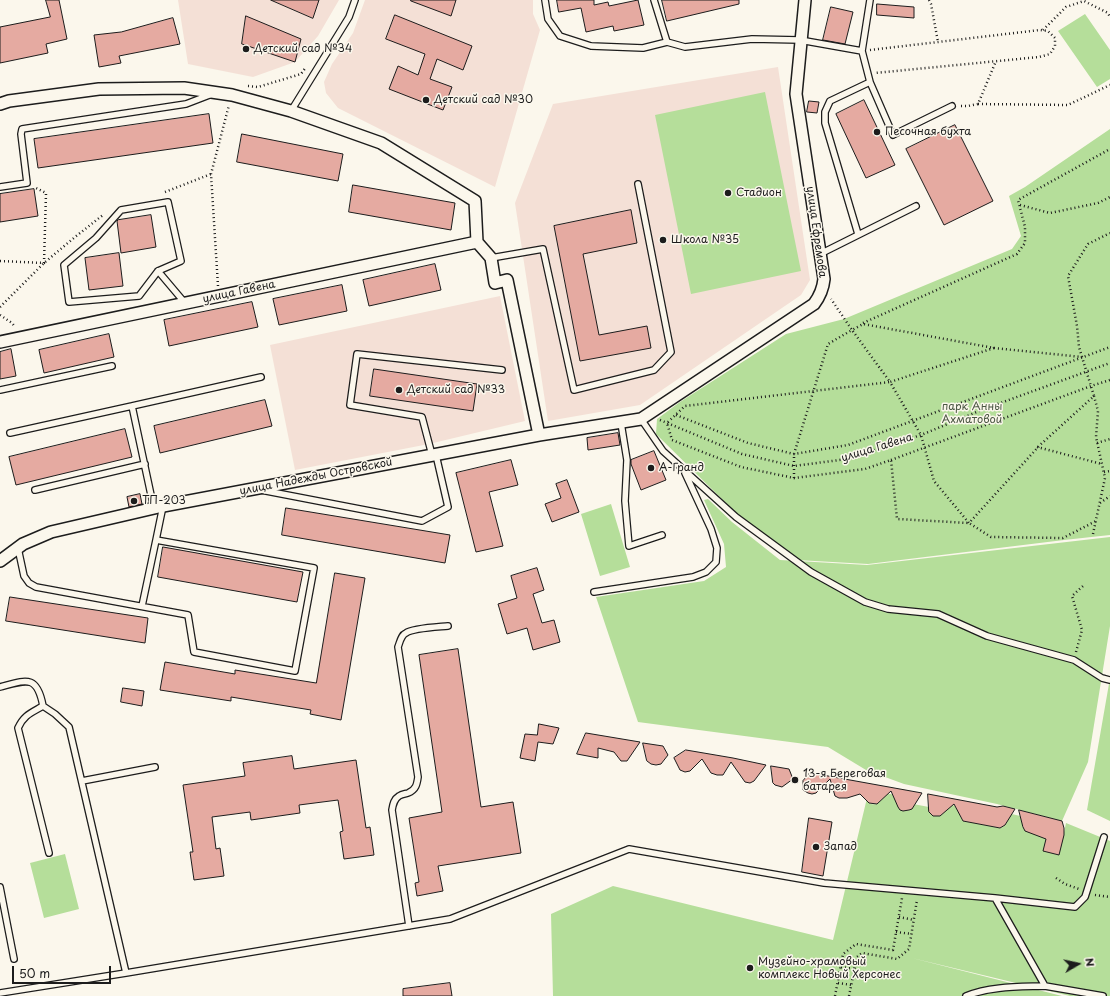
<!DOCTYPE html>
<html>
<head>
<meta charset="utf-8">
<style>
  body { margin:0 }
  #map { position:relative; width:1110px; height:996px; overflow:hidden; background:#fbf7ec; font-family:"Playpen Sans",sans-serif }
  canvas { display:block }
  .north { position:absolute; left:1058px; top:944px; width:40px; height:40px; -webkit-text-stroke:3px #fbf7ec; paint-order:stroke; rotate:81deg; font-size:11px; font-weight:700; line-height:16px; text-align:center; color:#1c1c1c }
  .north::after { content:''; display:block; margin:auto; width:14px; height:18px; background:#1c1c1c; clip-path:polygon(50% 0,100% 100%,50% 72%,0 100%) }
  .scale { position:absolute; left:12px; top:966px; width:99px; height:18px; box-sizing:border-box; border:2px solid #1c1c1c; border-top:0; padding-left:5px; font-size:12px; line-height:14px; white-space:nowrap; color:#1c1c1c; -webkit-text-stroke:3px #fbf7ec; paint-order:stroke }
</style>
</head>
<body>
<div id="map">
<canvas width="1110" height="996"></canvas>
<div class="north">N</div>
<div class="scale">50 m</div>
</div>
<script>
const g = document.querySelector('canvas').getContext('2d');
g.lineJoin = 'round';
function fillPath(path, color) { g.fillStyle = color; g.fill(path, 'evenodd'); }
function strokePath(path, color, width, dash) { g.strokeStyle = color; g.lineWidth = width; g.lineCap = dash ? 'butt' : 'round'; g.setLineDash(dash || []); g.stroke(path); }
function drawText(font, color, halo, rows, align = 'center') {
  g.font = font + ' "Playpen Sans",sans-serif'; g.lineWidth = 3; g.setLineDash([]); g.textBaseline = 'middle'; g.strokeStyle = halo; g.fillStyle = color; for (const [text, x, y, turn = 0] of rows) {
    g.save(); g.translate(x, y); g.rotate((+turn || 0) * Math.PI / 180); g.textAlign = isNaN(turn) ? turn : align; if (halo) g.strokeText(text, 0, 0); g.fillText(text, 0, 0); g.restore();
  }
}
const built = new Path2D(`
  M178,0H339L318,36L295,62L253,77L188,64Z
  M365,0H533V14L540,30L495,187L338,108L326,93L324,82L332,64L353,33Z
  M778,67L810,280L801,295L640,405L548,421L515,203L553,104Z
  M500,296L525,421L429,444L295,470L270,345Z`);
const green = new Path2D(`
  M1085,14L1110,50V79L1097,87L1058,31Z
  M765,92L801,271L691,294L655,115Z
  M1110,129V535L1064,540L868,564L797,560L737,514L656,434L657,419L680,402L786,334L844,319L1012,249L1021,236L1009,196L1025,187Z
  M708,499L732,522L780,560L867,565L1110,537V626L1088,762L1062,821L997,804L904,784L866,770L828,747L638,722L596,597L704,581L726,567L724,544L704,500Z
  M611,504L630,567L600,576L581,514Z
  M1110,678V821L1087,810Z
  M881,793L899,795L897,802L900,810C908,812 911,811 913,804L929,807V812L933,816H940C945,812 945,809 945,803L963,808C959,813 959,815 963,821L1000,828C1008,825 1008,820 1007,813L1025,817L1048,832L1044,851L1059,855L1066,823L1110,841V996H1070L912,958L1062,996H553L551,914L613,886L833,940L867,798C867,804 872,805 877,804L882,799Z
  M65,854L79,909L44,918L30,863Z`);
const building = new Path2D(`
  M46,0H59L67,39L46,44L48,53L0,63V27L50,17Z
  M271,0H319L313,18Z
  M411,0H456L451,16L411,1Z
  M557,0H594V5L608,2L609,6L638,0L644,25L614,31L613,26L586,32L581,8L559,12Z
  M662,0H739V4L667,21Z
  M877,4L914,7V18L877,15Z
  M831,7L853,12L845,44L823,40Z
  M395,15L472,46L463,70L437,59L430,79L452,87L443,110L389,89L398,66L418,75L425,54L386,39Z
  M246,16L301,39L295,62L242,44Z
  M173,18L180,44L119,56L121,63L99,67L94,35L121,32Z
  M864,100L895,165L866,178L836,114Z
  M809,101L819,102L817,113L807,112Z
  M209,114L213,143L38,168L34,139Z
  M955,125L993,201L944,225L906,149Z
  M242,134L343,154L338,181L237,162Z
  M353,185L455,203L451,230L349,212Z
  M34,189L38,216L0,222V194Z
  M631,210L637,243L583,254L599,335L647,326L651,348L580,361L554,226Z
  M151,215L156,247L121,253L117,221L118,220Z
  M119,253L123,286L89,290L85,258Z
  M435,264L441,290L369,306L363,280Z
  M342,285L347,311L279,325L273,299Z
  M252,302L258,327L169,346L164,320Z
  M109,334L114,357L44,373L39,350Z
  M11,349L16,376L0,379V352Z
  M374,369L477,384L473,411L370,396Z
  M265,400L272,426L160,453L154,426Z
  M125,429L132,457L16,485L9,457Z
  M618,433L620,445L588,450L587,438Z
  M654,451L666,480L641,490L631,464V460Z
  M511,460L518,485L489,492L503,546L476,552L456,473Z
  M567,480L579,512L552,522L545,504L561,498L556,484Z
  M140,494L142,504L129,507L127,497Z
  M286,508L450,535L445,563L282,535Z
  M163,547L303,572L297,602L158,577Z
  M537,568L544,590L533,594L542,623L554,620L560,642L533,650L527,628L507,634L498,604L517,598L511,576Z
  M335,573L365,578L341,720L310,714L311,710L231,697V701L160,690L165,662L235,674V670L316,683Z
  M10,597L148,618L145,643L6,621Z
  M458,649L481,807L513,802L521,853L438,866L443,891L417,896L415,883L419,882L409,818L442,812L419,655Z
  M123,688L144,691L142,706L121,702Z
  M539,724L559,728L553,744L538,742L535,761L520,758L525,734L537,735Z
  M586,733L640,742L627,761H621L614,752L598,748V758L577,754Z
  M643,743L663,746L668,755L661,764L656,765L651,764L647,761Z
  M686,750L733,758L766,765L754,781L750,783L745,782L731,762L723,775H717L711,773L702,759L690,771L685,772L680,770L674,758Z
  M292,756L294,769L356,760L366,828L370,827L374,855L344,859L340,832L343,831L338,800L299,805L300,813L251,820L250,812L212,817L216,849L220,848L224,876L194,880L190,852H193L183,785L245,776L243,763Z
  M771,766L789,769L793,779L782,787L775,785L773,783Z
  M810,773L828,776L922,793L912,809L909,810L903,811L900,810L898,807L891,791L877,804L869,803L860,794L847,798H839L835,796L830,779L816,793L812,794L808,793L803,790V781Z
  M928,794L997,807L1003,806L1015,809L1005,825L1000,828L963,821L954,804L940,816H933L929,812Z
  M1019,810L1062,821L1064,828V835L1059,855L1043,851L1046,839L1025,831L1023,827Z
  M809,818L832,822L823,876L802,872Z
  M450,983L452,996H403V989Z`);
const path = new Path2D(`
  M929,0L931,4L938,42
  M1043,30L1066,7L1084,1L1108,13L1110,17
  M870,50L1040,30L1048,31L1055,38V46L1050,54L1039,57L875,73
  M248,86L258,87L301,74L306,67
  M978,104L1068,105L1110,85
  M961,106H968L978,104L996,61
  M165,192L211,174
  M1020,205L1050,213L1098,203L1110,197
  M0,261L44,263L46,193L34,187
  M218,286L211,174L229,105
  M0,307L44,263L75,237L103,215
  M0,315L12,323L15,327
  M863,323L1017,254L1025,243V227L1018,200L1110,149
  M994,348L890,382L921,435L934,481L969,523L1040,445L1094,396L1082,357L994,348L863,324L852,330L890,382L685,406L667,423L672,440L741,467L794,478L865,469L891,460L897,519L969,523L991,537L1063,538L1096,521
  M1082,357L1079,347L1077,326L1068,276L1088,244L1110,233
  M676,415L748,443L794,454L848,445L1110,347
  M660,420L742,454L794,466L847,459L921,435L984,409L1110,363
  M1097,443L1110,439
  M1037,447L1102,464
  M891,460L1091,386L1110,380
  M1104,472L1110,471
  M794,478V454L828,344L852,330L831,299
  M1100,503L1110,496
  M1093,534L1105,478L1096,437L1098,411L1094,396
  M1076,652L1082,630L1072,596L1083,586
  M1056,878L1065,884L1079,889
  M1095,895L1110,897
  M899,917L914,920
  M896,932L912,934
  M841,967L855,969
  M838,983L852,985
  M835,996L843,954L856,944L893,950L902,898
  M849,996L857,957L862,953L897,959L909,949L917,900`);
const service = new Path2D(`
  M545,0L548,19L560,36L591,46L643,48L667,42L685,47L752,39L800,40L862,51L870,82
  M654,0L667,42
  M862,51L870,0
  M291,111L349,17L355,0
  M0,187L27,183L21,134L22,129L186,104L212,94
  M858,234L825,123V112L830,101L870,82L893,135L952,106
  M820,254L916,206
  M491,258L543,249L574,390L654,370L671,352L638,184
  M158,271L139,296L69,302L64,265L96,238L121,210L168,202L181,261L158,271L185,303
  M0,390L112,366
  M641,419L663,451L736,517L811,572L865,602L888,609L938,614L987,636L1074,660L1102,678L1110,680
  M621,423L627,460L625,501L629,546L662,535
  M10,433L132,406
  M432,455L422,417L350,405L357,354L502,370
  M35,490L145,464
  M261,490L422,521L448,507L436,455
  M154,509L132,406L261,377
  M18,548L24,576L29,583L36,587L188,615L194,652L295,671L314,568L156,540L163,506
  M594,592L693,577L706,572L716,562L717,548L711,529L685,473
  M142,606L156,540
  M0,687C26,680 37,674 43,706L55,714L69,727L126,973
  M43,706C31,713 24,715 18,728L49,853
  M82,781L155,767
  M0,887L14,959
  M409,926L392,810C393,804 394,799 399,796C402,794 405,794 408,793C416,790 417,784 418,777L398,647C400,642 401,635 406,633C413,628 438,627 448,626
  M0,993L126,973L450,919L629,849L824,883L995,898
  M966,996C991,986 1019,987 1045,986
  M1103,996L1045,986L995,898L1075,907L1085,897L1104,837`);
const minor = new Path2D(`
  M0,104L9,101L99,89L184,88L232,95L291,111L381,143L475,201L477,242L491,258L495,283L507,280L539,435
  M0,342L477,242
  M0,561L23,544L51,532L163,506L539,435L641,419L814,304C820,296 823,289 824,279L796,94L805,0`);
const markers = [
  [246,49,4,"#1c1c1c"],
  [426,100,4,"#1c1c1c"],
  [877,132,4,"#1c1c1c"],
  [728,193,4,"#1c1c1c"],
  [663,240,4,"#1c1c1c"],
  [399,390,4,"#1c1c1c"],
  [651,468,4,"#1c1c1c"],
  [134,501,4,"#1c1c1c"],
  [795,780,4,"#1c1c1c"],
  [816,847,4,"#1c1c1c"],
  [750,968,4,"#1c1c1c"]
];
const poiNames = [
  ["Детский сад №34",254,49],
  ["Детский сад №30",434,100],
  ["Песочная бухта",885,132],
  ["Стадион",736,193],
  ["Школа №35",671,240],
  ["Детский сад №33",407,390],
  ["А-Гранд",659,468],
  ["ТП-203",142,501],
  ["13-я Береговая",803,774],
  ["батарея",803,787],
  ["Запад",824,847],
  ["Музейно-храмовый",758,962],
  ["комплекс Новый Херсонес",758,975]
];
const streetNames = [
  ["улица Ефремова",816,232,82],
  ["улица Гавена",239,292,-12],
  ["улица Гавена",877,448,-17],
  ["улица Надежды Островской",316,477,-11]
];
const parkNames = [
  ["парк Анны",972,407],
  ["Ахматовой",972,420]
];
fillPath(built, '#f4e0d6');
fillPath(green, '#b5de9a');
fillPath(building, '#e5aaa1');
strokePath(building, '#1c1c1c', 1);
strokePath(service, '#1c1c1c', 8);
strokePath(minor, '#1c1c1c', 14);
strokePath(path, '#1c1c1c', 2.5, [1, 3]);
strokePath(service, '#fbf7ec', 5.5);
strokePath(minor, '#fbf7ec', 11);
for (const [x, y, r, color] of markers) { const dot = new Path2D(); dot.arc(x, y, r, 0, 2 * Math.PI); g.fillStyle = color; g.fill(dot); strokePath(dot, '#fbf7ec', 1.5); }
drawText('11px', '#1c1c1c', '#fbf7ec', poiNames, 'left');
drawText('11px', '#1c1c1c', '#fbf7ec', streetNames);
drawText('11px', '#4a5642', '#fbf7ec', parkNames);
</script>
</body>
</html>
